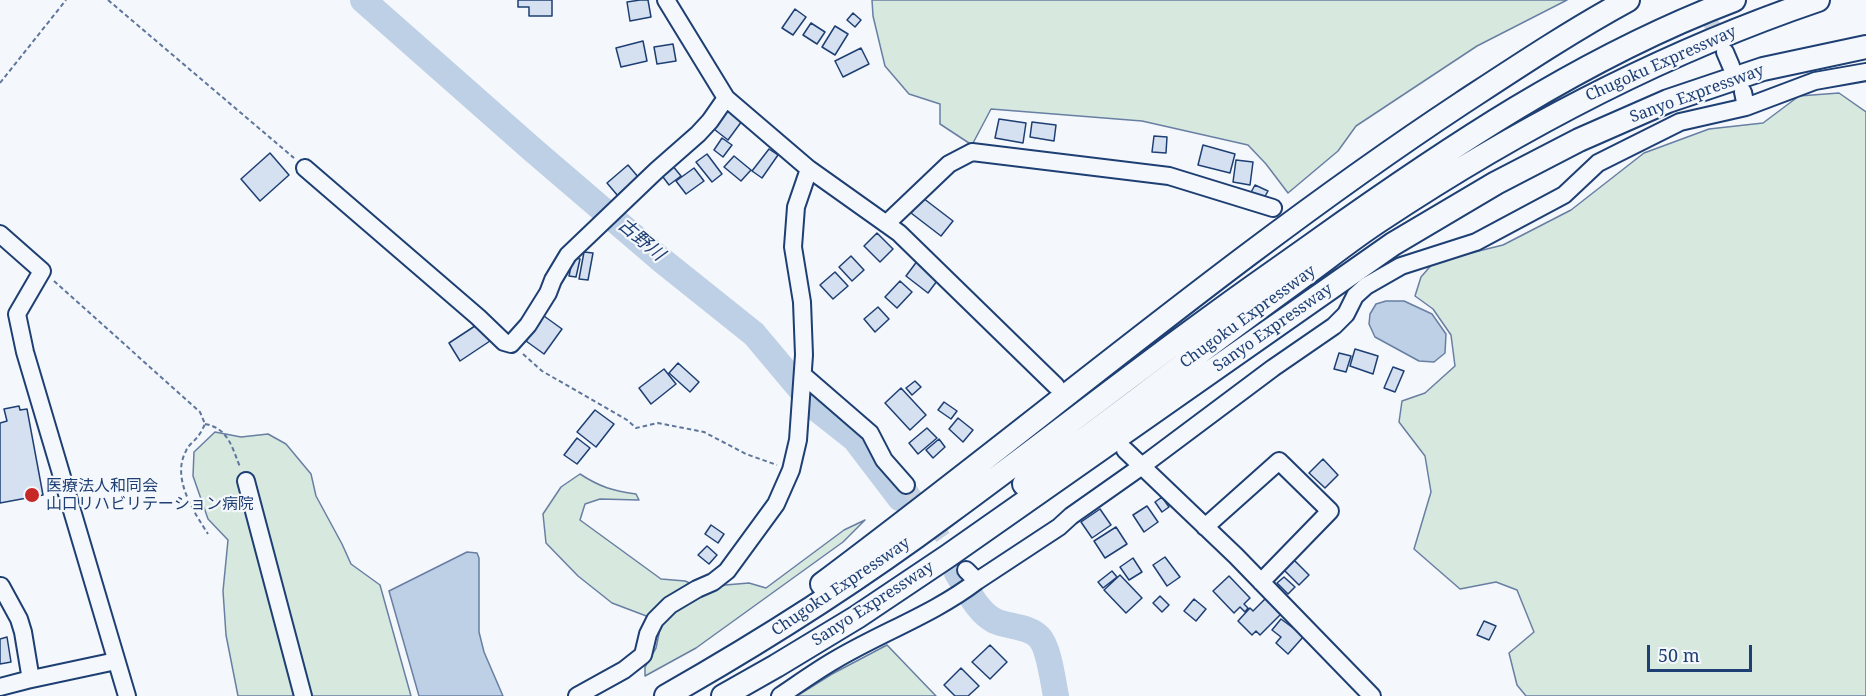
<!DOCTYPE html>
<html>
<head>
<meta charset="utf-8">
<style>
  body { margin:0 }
  #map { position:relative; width:1866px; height:696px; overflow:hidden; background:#f4f7fb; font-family:"Noto Serif",serif }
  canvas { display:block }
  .scale { position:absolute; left:1647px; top:645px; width:105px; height:27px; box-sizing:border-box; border:3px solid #1d3f73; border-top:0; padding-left:8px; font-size:18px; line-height:21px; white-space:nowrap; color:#1d3f73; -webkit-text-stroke:4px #f4f7fb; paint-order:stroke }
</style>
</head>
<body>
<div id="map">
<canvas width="1866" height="696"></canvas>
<div class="scale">50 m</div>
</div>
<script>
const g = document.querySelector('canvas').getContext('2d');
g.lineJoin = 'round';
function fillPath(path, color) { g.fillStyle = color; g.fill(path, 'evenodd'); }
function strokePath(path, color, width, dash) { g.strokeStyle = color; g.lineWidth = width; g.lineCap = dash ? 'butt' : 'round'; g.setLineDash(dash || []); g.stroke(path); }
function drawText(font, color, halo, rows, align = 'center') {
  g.font = font + ' "Noto Serif","Noto Sans JP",serif'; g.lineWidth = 4.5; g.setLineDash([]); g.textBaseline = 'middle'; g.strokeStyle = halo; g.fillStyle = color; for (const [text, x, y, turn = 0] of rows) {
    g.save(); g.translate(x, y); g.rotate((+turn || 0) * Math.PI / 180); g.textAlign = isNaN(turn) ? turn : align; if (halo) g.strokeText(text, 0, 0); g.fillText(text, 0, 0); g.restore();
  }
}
const green = new Path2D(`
  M872,0H1567L1477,46L1356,126L1338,151L1288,193L1266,164L1248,145L1142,121L991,109L972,145L940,124V104L909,94L885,66L873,16Z
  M1839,93L1866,112V696H1526L1517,685L1509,653L1534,632L1517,590L1496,582L1460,589L1414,549L1431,492L1425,456L1399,422L1402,401L1425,393L1455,366L1451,335L1433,309L1415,296L1421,277L1434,262L1503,245L1571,210L1644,153L1709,129L1763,123L1799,96Z
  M215,432L241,437L268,434L286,444L311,474L316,496L342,544L351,564L380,585L411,696H238L226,635L223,591L228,540L208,519L193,476L194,452Z
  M580,474C600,487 613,491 636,494L639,500L600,499L585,504L580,520L661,579L685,581L706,590L725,585L749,583L766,588L844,530L865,520L843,542L696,648L645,676V667L656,648L661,624L649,617L612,603L578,576L546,543L543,514L561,487Z
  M887,645L936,696H797L832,674Z`);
const water = new Path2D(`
  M1386,301H1404L1432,314L1446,334L1445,353L1434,362L1419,361L1375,337L1369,324L1370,314L1376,304Z
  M467,552L477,553L479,558V632L484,652L503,696H419L389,591Z`);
const river = new Path2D(`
  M363,0L533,150L659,258L754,334L817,409L855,439L900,498
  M957,573C968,590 977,612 995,621C1008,627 1029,626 1039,637C1049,647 1053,682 1056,696`);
const building = new Path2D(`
  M518,0H552V16H529V7H518Z
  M640,0H648L651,17L630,21L627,2Z
  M795,9L806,17L793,35L782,28Z
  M853,13L861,20L855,27L847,20Z
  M811,23L825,32L817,44L803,35Z
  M835,26L848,34L835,55L822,47Z
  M643,41L647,61L621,67L616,48Z
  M673,44L676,61L657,64L654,47Z
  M861,48L869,64L843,77L835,61Z
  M724,108L742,121L728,140L710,126Z
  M999,119L1026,123L1023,143L995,138Z
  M1032,122L1056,125L1054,141L1030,137Z
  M1154,136L1167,137L1166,153L1152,152Z
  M722,138L732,145L723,157L714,150Z
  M1203,145L1235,154L1230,173L1198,165Z
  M769,149L778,155L762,178L752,171Z
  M270,153L289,175L260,201L241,179Z
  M707,154L722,174L712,182L696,162Z
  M734,156L751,170L741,181L724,167Z
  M1236,160L1253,162L1250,185L1233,182Z
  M628,165L639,178L618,196L607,183Z
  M672,165L681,176L669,185L660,173Z
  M694,168L704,181L686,194L676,181Z
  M1255,185L1268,191L1263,200L1250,194Z
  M923,198L953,221L941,236L911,213Z
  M877,233L893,249L880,262L864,246Z
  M584,252L593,253L588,280L579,279Z
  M851,256L864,270L852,281L839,267Z
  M573,257L580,259L576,277L569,276Z
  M918,260L940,277L928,293L906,276Z
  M835,272L848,286L833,299L820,285Z
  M900,281L912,292L897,308L885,297Z
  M878,307L889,319L875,332L864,319Z
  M544,316L562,329L544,354L526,341Z
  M478,324L490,341L460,361L449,343Z
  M1355,349L1378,356L1373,374L1350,366Z
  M1339,353L1351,356L1346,372L1334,369Z
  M678,363L699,382L690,392L669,373Z
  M1393,367L1404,371L1395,392L1384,388Z
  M664,369L676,384L651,404L639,388Z
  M915,381L921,387L912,395L906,388Z
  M901,388L926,415L910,430L885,403Z
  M944,402L957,411L951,419L938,410Z
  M19,406L20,410L27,409L43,495L0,503V423L7,421L4,409Z
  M595,410L614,424L596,447L577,432Z
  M958,418L973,430L963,442L949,429Z
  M927,428L937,438L918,454L909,443Z
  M577,438L590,448L577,464L564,455Z
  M939,439L945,447L933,458L926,450Z
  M1323,459L1338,475L1325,488L1309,473Z
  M1162,497L1169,507L1162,512L1155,502Z
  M1147,506L1158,522L1144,532L1133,515Z
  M1100,509L1111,525L1092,538L1081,522Z
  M711,525L724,534L718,543L705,534Z
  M1116,527L1127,544L1105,558L1094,541Z
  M707,546L717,555L709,564L698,555Z
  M1165,557L1180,577L1167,586L1153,565Z
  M1133,558L1142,572L1129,580L1120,567Z
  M1294,560L1309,575L1299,585L1284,570Z
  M1112,571L1117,577L1103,588L1098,582Z
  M1120,575L1142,598L1126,613L1104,590Z
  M1229,576L1250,598L1244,604L1248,608L1245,612L1240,607L1234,613L1213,591Z
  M1284,577L1295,587L1288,594L1277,583Z
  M1160,596L1169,605L1162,612L1153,603Z
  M1267,597L1283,612L1260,635L1256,631L1252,635L1238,621L1250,608L1253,611Z
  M1194,599L1206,609L1196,621L1184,611Z
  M1281,619L1304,636L1288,654L1276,643L1281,637L1272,630Z
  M1484,621L1496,626L1489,640L1477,635Z
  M7,637L11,662L0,664V639Z
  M990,645L1007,662L990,679L972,662Z
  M961,668L979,686L968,696H955L944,685Z`);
const minorTunnel = new Path2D(`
  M1700,0L1722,46
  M906,485L959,560`);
const path = new Path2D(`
  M108,0L294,158
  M0,83L66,0
  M54,281L200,412L205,424C203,428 201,433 198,436C195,441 188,445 186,451C171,478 194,512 208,534
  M523,354L542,371L627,420L636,428L658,423L704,432L746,454L777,465
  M205,424C228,428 232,447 240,467`);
const minor = new Path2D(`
  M666,0L726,98L809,169L899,233L1056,386
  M1725,52L1731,66
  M1743,92L1746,107L1815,81L1866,72
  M305,168L478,317L504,342L511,344L528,325L548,293L553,280L568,255L657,170L698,134L710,121L726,98
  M886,224L949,164L972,152L1169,176L1273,208
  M0,234L42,271L17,314L25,352L127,696
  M803,375L870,433L884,460L906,485
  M1125,450L1236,556L1372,696
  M246,481L303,696
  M1205,527L1279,461L1330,511L1261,582
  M966,570L977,581L1059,527L1071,516L1142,466L1273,368L1334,326L1346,314L1355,296L1366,286L1401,266L1476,242L1564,195L1598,163L1680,122L1746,107
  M27,680L116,661
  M0,687L27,680L30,674L23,632L19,619L1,586
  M577,696L624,670L643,655L648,634L655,620L670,605L697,589L713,582L727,571L776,504L791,470L798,440L804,355L802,302L793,247L796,207L809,169
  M780,696C798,684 816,671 835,660C882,632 934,614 977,581`);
const highway = new Path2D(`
  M1024,484C1115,417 1204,348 1295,282C1323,262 1350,240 1379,221C1516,130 1662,53 1818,0
  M822,584C1036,424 1239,250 1462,103C1517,67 1571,31 1628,0
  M666,696C763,641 857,581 946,515C1034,451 1120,383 1208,319C1243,293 1278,269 1313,244C1445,150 1581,58 1734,0
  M723,696L776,666L857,617L948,556L1393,244L1496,183L1579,140L1668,101L1763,69L1866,47`);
const markers = [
  [32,495,8,"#c62828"]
];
const streetNames = [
  ["Chugoku Expressway",1661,64,-24],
  ["Sanyo Expressway",1697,94,-20],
  ["Chugoku Expressway",1248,317,-36],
  ["Sanyo Expressway",1273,328,-35],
  ["Chugoku Expressway",841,587,-34],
  ["Sanyo Expressway",873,604,-33]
];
const poiNames = [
  ["医療法人和同会",46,486],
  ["山口リハビリテーション病院",46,504]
];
const waterNames = [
  ["古野川",641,240,40]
];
fillPath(green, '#d7e8df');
strokePath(green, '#687fa3', 1.5);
fillPath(water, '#bed0e5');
strokePath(water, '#687fa3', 1.5);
strokePath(river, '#bed0e5', 26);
fillPath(building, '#d5e0f0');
strokePath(building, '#1d3f73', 1.5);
strokePath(minorTunnel, '#c9d2e0', 16, [16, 8]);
strokePath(minor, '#1d3f73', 20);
strokePath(highway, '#1d3f73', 26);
strokePath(path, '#5e769c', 2, [4.5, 3]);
strokePath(minor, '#f4f7fb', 16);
strokePath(highway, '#f4f7fb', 22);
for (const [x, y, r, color] of markers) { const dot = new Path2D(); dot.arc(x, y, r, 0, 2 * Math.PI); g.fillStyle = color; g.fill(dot); strokePath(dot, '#f4f7fb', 2); }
drawText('16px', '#1d3f73', '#f4f7fb', streetNames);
drawText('16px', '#1d3f73', '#f4f7fb', poiNames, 'left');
drawText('italic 18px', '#1d3f73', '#f4f7fb', waterNames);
</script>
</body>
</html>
